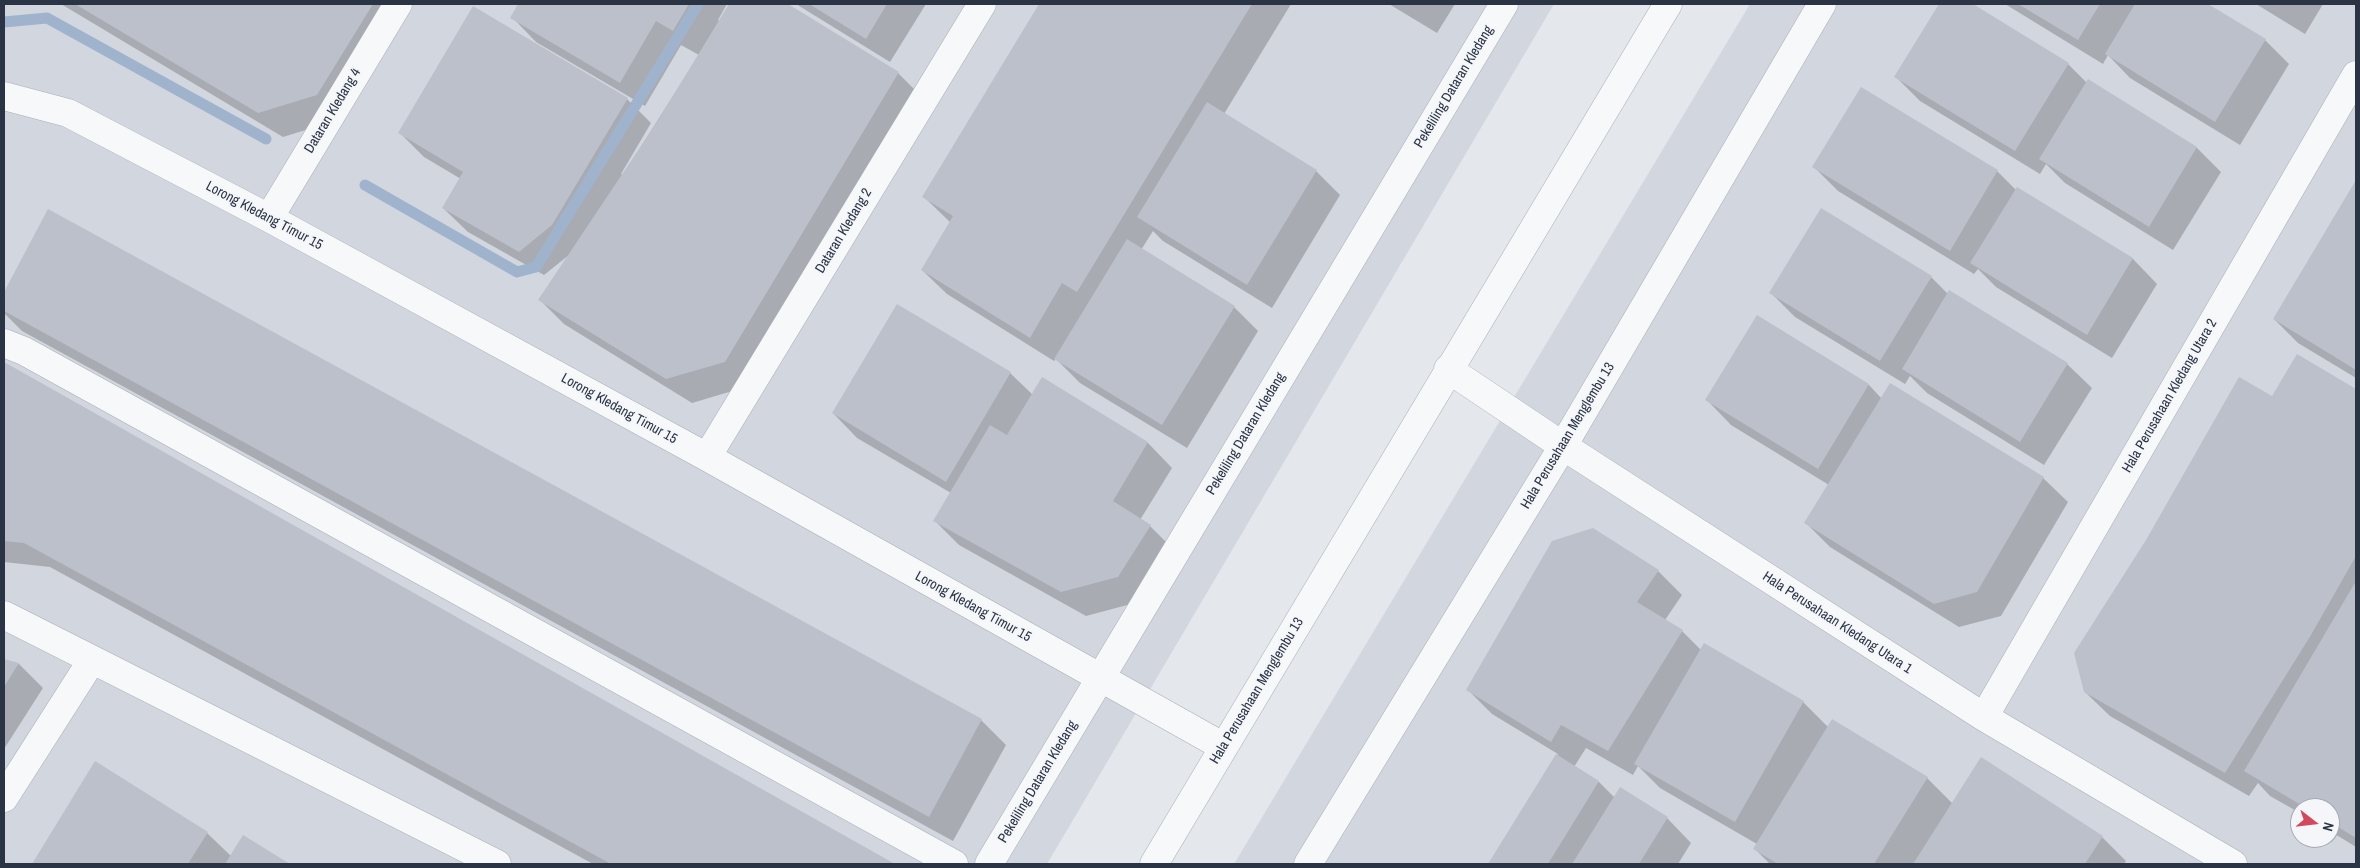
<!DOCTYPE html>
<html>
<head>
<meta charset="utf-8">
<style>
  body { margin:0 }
  #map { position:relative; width:2360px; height:868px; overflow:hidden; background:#e4e7ec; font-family:"Archivo Narrow",sans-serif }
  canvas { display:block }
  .frame { position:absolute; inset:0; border:5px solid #2b3445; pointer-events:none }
  .north { position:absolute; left:2290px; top:798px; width:50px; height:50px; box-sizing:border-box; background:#f4f6f9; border:1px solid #a4a8b1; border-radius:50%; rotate:106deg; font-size:14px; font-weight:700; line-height:20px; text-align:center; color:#2b3445 }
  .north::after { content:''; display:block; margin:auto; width:18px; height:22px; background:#d1495b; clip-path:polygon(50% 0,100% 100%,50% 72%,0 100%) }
</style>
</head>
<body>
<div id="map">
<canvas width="2360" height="868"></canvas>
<div class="frame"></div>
<div class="north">N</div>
</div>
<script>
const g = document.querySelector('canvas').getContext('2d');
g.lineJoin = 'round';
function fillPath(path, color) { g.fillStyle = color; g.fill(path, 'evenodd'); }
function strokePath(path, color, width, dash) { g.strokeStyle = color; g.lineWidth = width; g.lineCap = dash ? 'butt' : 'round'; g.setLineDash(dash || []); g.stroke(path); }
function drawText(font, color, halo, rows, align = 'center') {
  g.font = font + ' "Archivo Narrow",sans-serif'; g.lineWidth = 4; g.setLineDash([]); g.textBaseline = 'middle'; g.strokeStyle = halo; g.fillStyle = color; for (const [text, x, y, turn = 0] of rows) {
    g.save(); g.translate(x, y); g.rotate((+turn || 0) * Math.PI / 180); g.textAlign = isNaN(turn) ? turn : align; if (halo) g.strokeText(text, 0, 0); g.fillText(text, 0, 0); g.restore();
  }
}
const built = new Path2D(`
  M4,4H1554L1047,864H4Z
  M1750,4H2356V864H1234ZM2300,808H2330V838H2300Z`);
const shadow = new Path2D(`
  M61,4H411L341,119L283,137Z
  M520,4H727L718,20L720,21L730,4H786L898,73L922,97L749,386L692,403L564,324L540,300L569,255L544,275L468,232L443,208L461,179L424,157L400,133L627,99L651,123L621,174L623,175L699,55L681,45L645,106L536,42L512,17Z
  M796,4H926L890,62Z
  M1041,4H1291L1224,114L1316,171L1340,195L1272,308L1163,241L1153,231L1141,250L1234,307L1258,331L1187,448L1080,383L1056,359L1054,361L947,294L922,270L951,223L924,197Z
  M1389,4H1455L1437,33Z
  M1940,4H1970L2068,64L2087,83L2197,148L2221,172L2173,250L2065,183L2046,164L2040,174L1920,101L1896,77Z
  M2005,4H2206L2265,40L2289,64L2240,145L2130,78L2108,55L2103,64Z
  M2256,4H2323L2305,34Z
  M1814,167L1997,171L2016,190L2017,189L2133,259L2157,284L2112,358L1996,287L1978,269L1974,274L1838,191Z
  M2356,183V378L2298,343L2274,319Z
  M49,211L981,720L1006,745L953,841L22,331L4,313V294Z
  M1931,277L1948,294L2067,364L2092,388L2044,465L1927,393L1910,376L1905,384L1795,317L1770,292Z
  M1758,317L1869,385L1882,399L1891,384L2043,478L2068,502L2001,616L1959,627L1830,547L1806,523L1829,485L1731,425L1707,400Z
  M2297,356L2356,390V847L2330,831V808H2300V813L2270,796L2258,783L2249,796L2110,716L2085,692L2273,398Z
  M4,363L892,864H593L50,567L4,562Z
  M1010,373L1033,395L1043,378L1148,443L1172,468L1140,520L1150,526L1174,550L1142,601L1086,616L959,545L935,521L951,493L857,438L833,413Z
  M1658,571L1682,595L1665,620L1682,631L1701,650L1704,645L1803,702L1828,727L1927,778L1953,804L2102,837L2126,861L2124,864H1770L1755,849L1757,844L1660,788L1638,766L1633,775L1586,748L1574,767L1599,782L1615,798L1667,818L1691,843L1678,864H1490L1558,754L1492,714L1468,690Z
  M4,661L19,664L43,688L4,749Z
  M95,763L207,833L231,856L243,837L288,864H33Z`);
const stream = new Path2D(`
  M4,22L47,18L266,139
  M365,185L517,272L536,267L698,4`);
const building = new Path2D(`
  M75,4H373L317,95L258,113Z
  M518,4H689L673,31L656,21L620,83L510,18Z
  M729,4H788L899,72L725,362L666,379L538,300L657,122Z
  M809,4H887L866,39Z
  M1039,4H1252L1077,292L1062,283L1030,338L921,270L953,216L922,197Z
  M1939,4H1973L2069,63L2015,151L1894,77Z
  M2018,4H2100L2078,40Z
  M2135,4H2208L2266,39L2215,122L2105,54Z
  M473,6L628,98L552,225L519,252L442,208L463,172L398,133Z
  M2088,79L2197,147L2149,227L2039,159Z
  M1861,87L1998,170L1950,251L1812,167Z
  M1207,102L1317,170L1247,285L1137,217Z
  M2356,180V370L2273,319Z
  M2017,187L2133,258L2087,335L1970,263Z
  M1821,208L1932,276L1880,361L1769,293Z
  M48,209L982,719L929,817L4,311V292Z
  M1127,239L1235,306L1162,425L1054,359Z
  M1949,290L2068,363L2020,442L1902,369Z
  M897,304L1011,372L946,482L832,413Z
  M1757,315L1869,384L1818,469L1705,400Z
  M2297,354L2356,389V556L2311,635L2225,773L2084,692L2074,653L2146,540L2239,377L2272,396Z
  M4,362L895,864H611L24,543L4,541Z
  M1042,377L1148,442L1113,501L1151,525L1118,577L1061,592L933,521L990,425L1007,435Z
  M1890,383L2044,477L1977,592L1934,604L1804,523Z
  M1593,528L1659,570L1637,602L1683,630L1608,751L1561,725L1551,742L1466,690L1552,541Z
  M2356,581V838L2330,822V808H2306L2244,771Z
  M1704,643L1804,701L1735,822L1634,764Z
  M4,659L19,663L4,687Z
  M1832,719L1928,777L1874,864H1778L1753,849Z
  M1556,754L1599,781L1548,864H1488Z
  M1981,757L2103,836L2085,864H1913Z
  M95,761L208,832L188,864H32Z
  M1620,787L1668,817L1639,864H1572Z
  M243,835L290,864H225Z`);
const minor = new Path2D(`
  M4,96L68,113L269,218L707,457L1224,747
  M269,218L398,4
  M4,343L24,351L954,864
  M1448,369L1563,446L1984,717L2233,864
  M707,457L982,4
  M4,615L497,864
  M1984,717L2356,75
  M4,798L92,660
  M989,864L1504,4
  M1154,864L1668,4
  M1308,864L1563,446L1822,4`);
const streetNames = [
  ["Pekeliling Dataran Kledang",1454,87,-59],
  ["Dataran Kledang 4",333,111,-59],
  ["Lorong Kledang Timur 15",264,216,28],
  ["Dataran Kledang 2",844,231,-59],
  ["Hala Perusahaan Kledang Utara 2",2170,396,-60],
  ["Lorong Kledang Timur 15",619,409,29],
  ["Pekeliling Dataran Kledang",1246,434,-59],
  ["Hala Perusahaan Menglembu 13",1568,436,-59],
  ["Lorong Kledang Timur 15",973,607,29],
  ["Hala Perusahaan Kledang Utara 1",1837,623,33],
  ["Hala Perusahaan Menglembu 13",1257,691,-59],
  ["Pekeliling Dataran Kledang",1038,782,-59]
];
fillPath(built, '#d2d6de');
fillPath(shadow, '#0003');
strokePath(stream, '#9fb4cc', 11);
fillPath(building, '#bbc0ca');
strokePath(minor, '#a9aeb7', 29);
strokePath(minor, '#f7f8fa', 28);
drawText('14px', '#2b3445', '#f4f6f9', streetNames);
</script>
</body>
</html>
